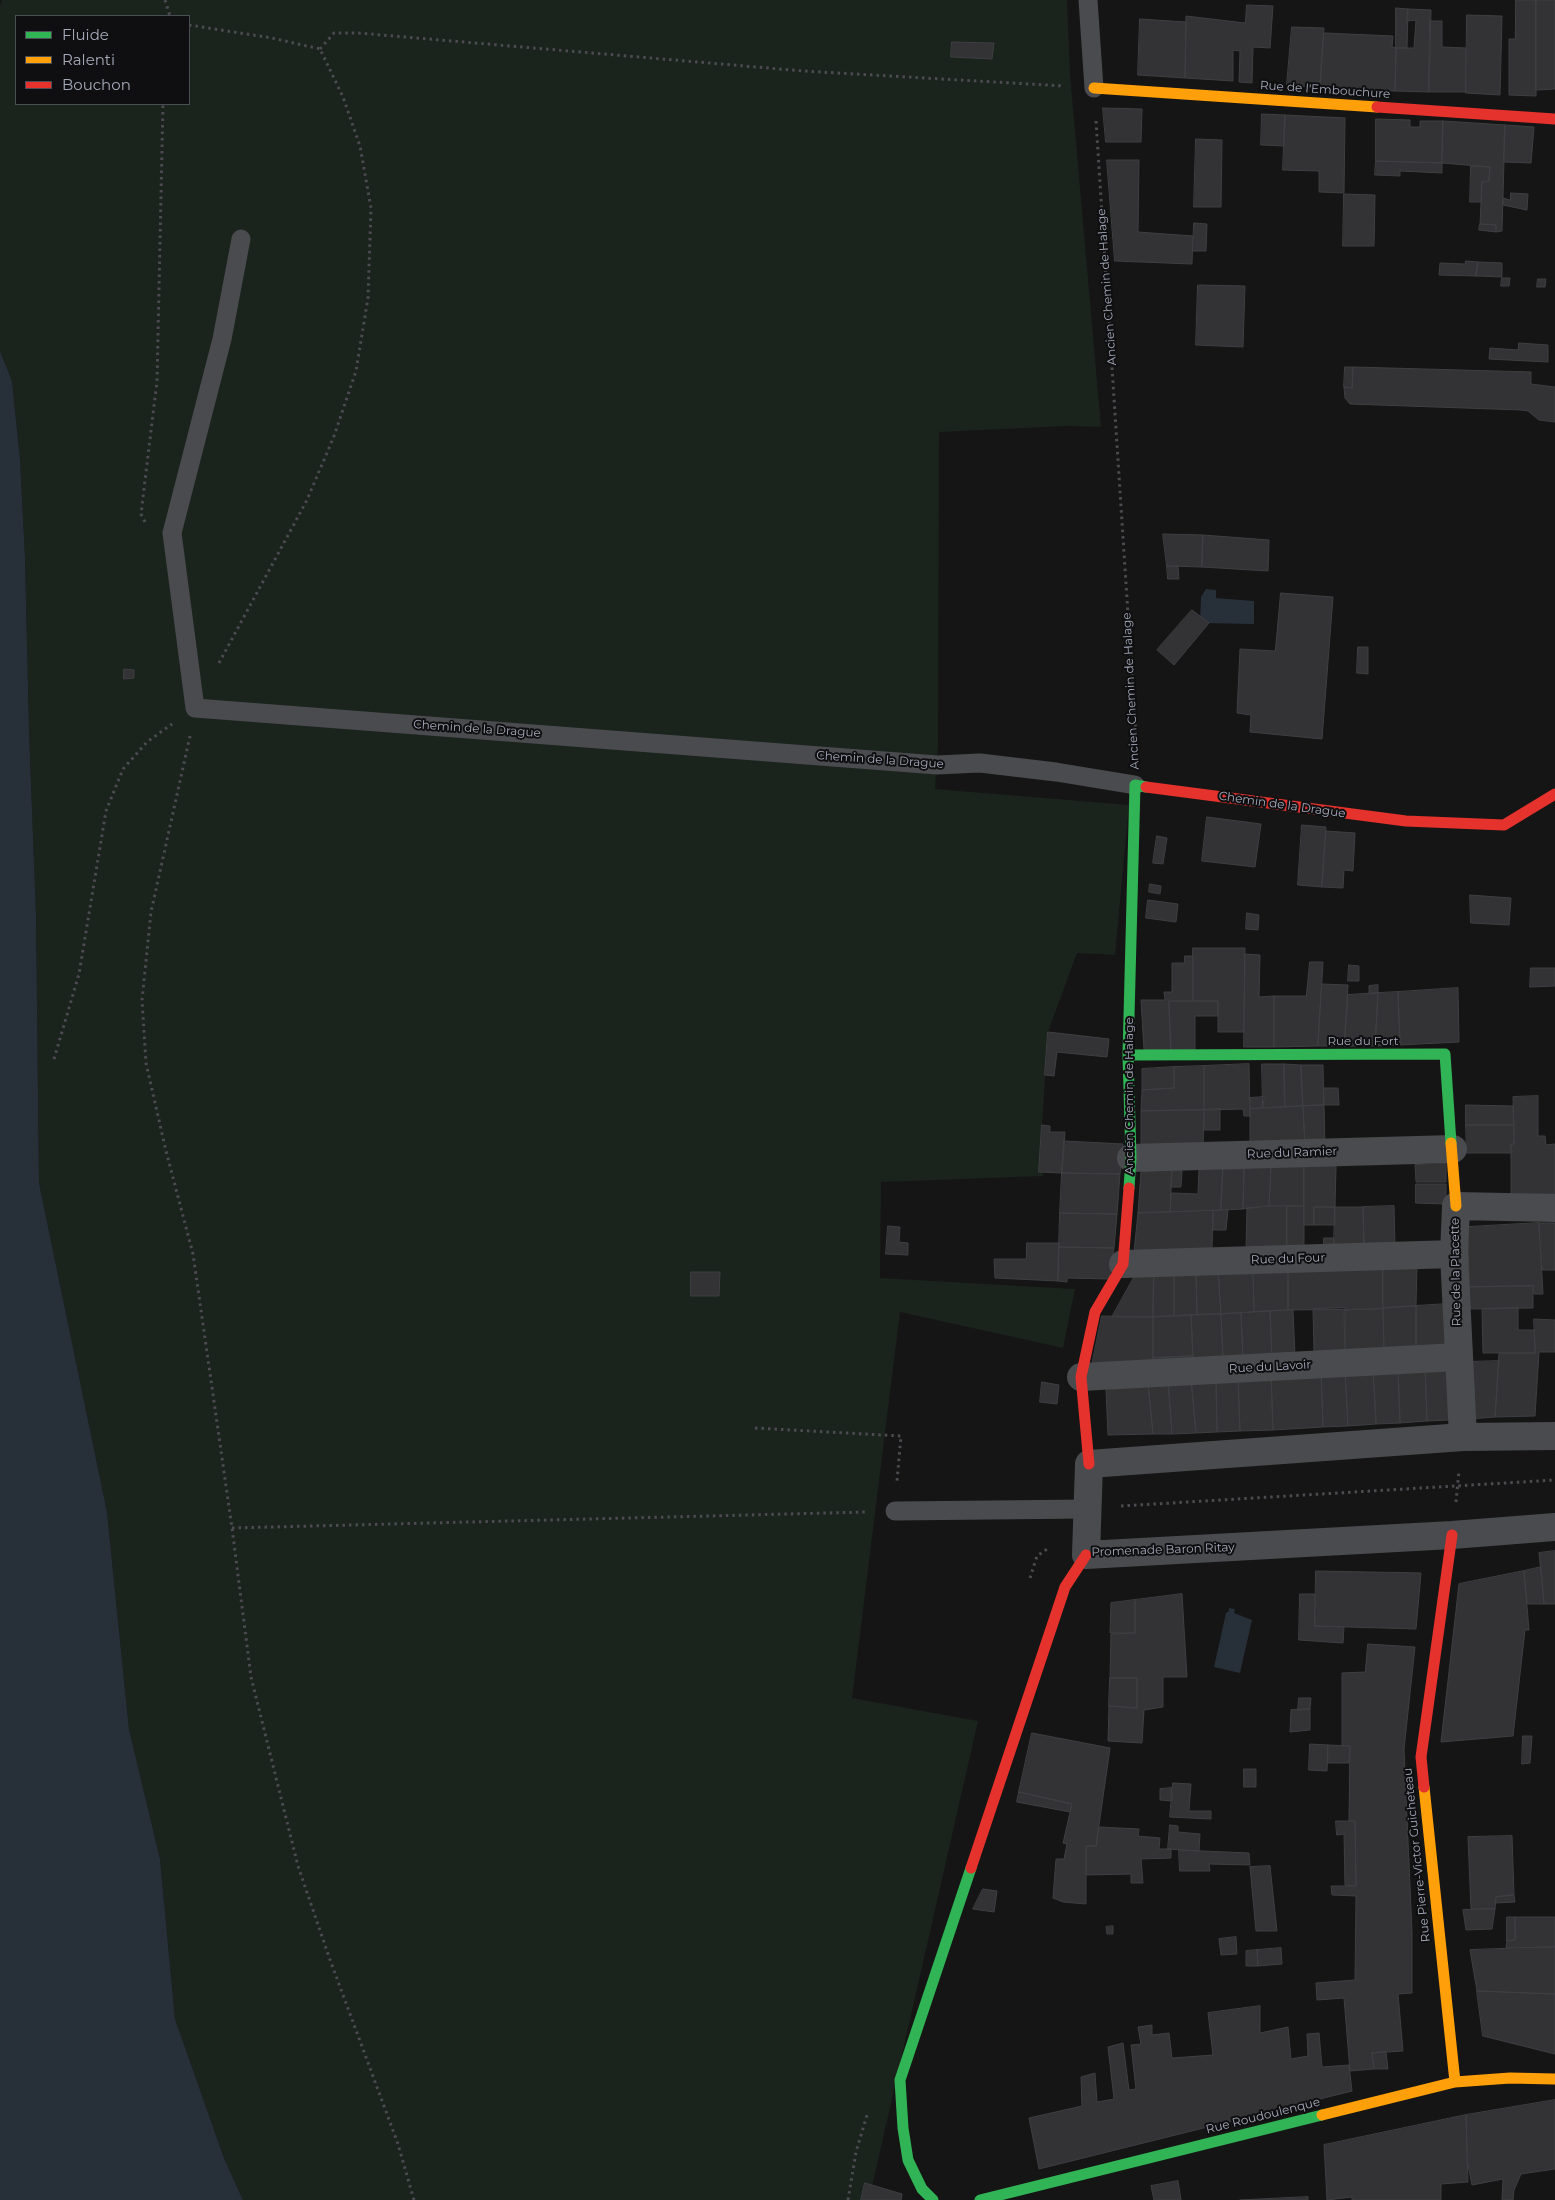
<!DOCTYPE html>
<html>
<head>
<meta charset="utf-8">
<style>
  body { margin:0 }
  #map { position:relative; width:1555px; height:2200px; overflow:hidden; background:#151515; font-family:Montserrat,sans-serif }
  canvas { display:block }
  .legend { position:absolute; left:15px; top:15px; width:175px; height:90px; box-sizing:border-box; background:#0f0f11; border:1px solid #4b4d54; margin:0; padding:6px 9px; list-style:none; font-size:15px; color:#a5a9b8 }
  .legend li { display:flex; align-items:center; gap:10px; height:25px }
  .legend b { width:25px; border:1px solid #4b4d54 }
</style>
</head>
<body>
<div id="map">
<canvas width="1555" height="2200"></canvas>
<ul class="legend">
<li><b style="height:6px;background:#30b455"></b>Fluide</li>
<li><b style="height:6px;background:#ff9f0a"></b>Ralenti</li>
<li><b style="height:6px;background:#e5322d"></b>Bouchon</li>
</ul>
</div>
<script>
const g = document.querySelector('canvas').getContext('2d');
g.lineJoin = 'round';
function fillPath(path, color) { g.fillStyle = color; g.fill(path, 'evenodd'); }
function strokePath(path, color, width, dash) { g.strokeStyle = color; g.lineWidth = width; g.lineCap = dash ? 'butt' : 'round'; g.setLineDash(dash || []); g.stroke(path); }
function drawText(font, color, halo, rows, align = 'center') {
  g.font = font + ' Montserrat,sans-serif'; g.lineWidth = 4; g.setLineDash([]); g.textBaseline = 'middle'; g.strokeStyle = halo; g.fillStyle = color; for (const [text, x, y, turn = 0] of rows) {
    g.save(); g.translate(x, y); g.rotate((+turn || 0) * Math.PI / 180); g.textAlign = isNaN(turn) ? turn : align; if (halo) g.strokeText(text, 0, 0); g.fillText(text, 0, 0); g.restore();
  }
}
const green = new Path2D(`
  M2,0H1067L1070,74L1101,427L1067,426L939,432L938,745L935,789L1129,805L1115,955L1077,953L1048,1032L1042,1125L1043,1176L881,1182L880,1278L1075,1289L1063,1348L900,1312L852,1698L978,1721L869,2200H243L224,2158L175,2019L160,1859L129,1729L107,1512L39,1183L36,913L29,731L25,557L20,459L12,381L0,351V5ZM16,16H189V104H16Z`);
const water = new Path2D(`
  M0,351L12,381L20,459L25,557L29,731L36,913L39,1183L107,1512L129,1729L160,1859L175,2019L224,2158L243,2200H0Z
  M1206,589L1216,590V598L1254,601V624L1200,623L1201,597Z
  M1229,1608L1235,1609L1234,1613L1252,1620L1240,1673L1214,1667L1226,1613L1229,1611Z`);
const building = new Path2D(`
  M1516,0H1536V96L1509,95V39H1515Z
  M1536,0H1555V89L1536,90Z
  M1247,5L1273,6L1270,48L1253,47L1252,83L1239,82L1240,51L1233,50V81L1185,78L1186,16L1245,23Z
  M1396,8L1408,9L1407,48H1396Z
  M1408,9L1431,10L1429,92L1395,91L1396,48H1414L1416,20L1407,21Z
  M1467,15L1502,16L1500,95L1466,93Z
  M1140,19L1186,22L1185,78L1138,75Z
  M1430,21H1442V47L1466,48V92H1429Z
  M1292,27L1324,28L1320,88L1287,85Z
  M1324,33L1393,36L1392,47L1396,48L1395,91L1320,88Z
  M952,42L994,43L992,59L951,57Z
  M1103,108L1142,109L1141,142H1106Z
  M1262,114L1285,115L1284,146L1261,145Z
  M1285,115L1345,118L1344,193L1319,192V171L1283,170Z
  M1376,119L1410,120V127H1420V121H1443L1442,163L1376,161Z
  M1443,121L1505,125L1502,231L1496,232V225L1480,224L1482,182L1489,181L1490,167L1442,163Z
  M1505,125L1534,127L1531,163L1504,162Z
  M1196,139L1222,140L1221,207H1194Z
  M1107,160H1139L1138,232L1193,236L1192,264L1115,261Z
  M1376,161L1442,163V173L1400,171V176L1375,175Z
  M1471,166L1490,167L1489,181L1482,182L1481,202H1470Z
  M1511,193L1528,194L1527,210L1503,205V198L1510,200Z
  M1344,194L1375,195L1374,246H1343Z
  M1194,223L1207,224L1206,251H1193Z
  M1480,224L1496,225V232L1479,230Z
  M1466,261L1478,262L1476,276L1439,275L1440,263L1465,264Z
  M1478,262L1502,263V277L1476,276Z
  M1502,278H1510L1509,286H1501Z
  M1538,279H1546L1545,287H1537Z
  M1198,285L1245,286L1243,347L1196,345Z
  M1519,343L1548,345V362L1489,359L1490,348L1518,350Z
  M1345,367H1353L1352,388L1344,387Z
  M1353,367L1531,372V384L1555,387V422L1539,420L1528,411L1521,410L1350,404L1345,398L1344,387L1352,388Z
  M1163,534L1203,535L1202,567L1167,566Z
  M1203,535L1269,540L1268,571L1202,567Z
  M1167,566H1178L1179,579H1168Z
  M1281,593L1333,597L1322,739L1250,732L1251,715L1237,713L1240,649L1275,651Z
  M1192,610L1209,623L1174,665L1157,650Z
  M1358,647H1368V674L1357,673Z
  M124,669L134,670V678L124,679Z
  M1207,817L1261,824L1255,867L1202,861Z
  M1302,825L1326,827L1322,887L1298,885Z
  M1326,831L1355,833L1353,871L1344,870L1343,888L1322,887Z
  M1157,836L1167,838L1163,864L1153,863Z
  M1150,884L1161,886L1160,894L1149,892Z
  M1470,895L1511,898L1509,925L1471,923Z
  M1148,900L1178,904L1176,922L1146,918Z
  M1247,913L1259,915L1258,930L1246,929Z
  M1193,948H1245L1244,1032H1218V1001H1193Z
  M1245,954L1260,955L1259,997L1274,996V1047H1244Z
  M1185,956H1193V1001H1169L1171,1050H1144L1141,1000H1165L1164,992H1172V963H1184Z
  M1310,962H1323L1318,1046L1274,1047V996H1306Z
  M1349,965L1359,966V981H1348Z
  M1531,968H1555V986L1530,987Z
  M1322,984L1348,985L1344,1046H1318Z
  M1378,985V993L1369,994V986Z
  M1458,988L1459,1042L1400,1045L1398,992Z
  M1398,992L1400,1045L1375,1046L1378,993Z
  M1378,993L1375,1046H1344L1348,995Z
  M1169,1001H1218V1016H1195V1050H1171Z
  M1048,1032L1109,1039L1107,1057L1057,1052L1054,1076L1045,1075Z
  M1249,1064L1250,1116H1244L1243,1109L1204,1110V1066Z
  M1262,1064H1284L1285,1107L1263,1108Z
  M1284,1064L1301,1065L1303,1106L1285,1107Z
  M1301,1065H1323L1324,1105L1303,1106Z
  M1204,1066V1110L1141,1111L1142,1090L1174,1088V1067Z
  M1174,1067V1088L1142,1090V1069Z
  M1324,1088H1338L1339,1105H1324Z
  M1538,1096V1136H1545L1546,1145L1555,1144V1194L1511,1195V1144H1514L1513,1097Z
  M1264,1097L1263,1108L1250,1109V1098Z
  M1324,1105L1325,1147H1305L1303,1106Z
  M1466,1105L1513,1106L1514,1125H1466Z
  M1303,1106L1305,1147L1250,1148V1109Z
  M1220,1109V1130H1204V1110Z
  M1204,1110L1203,1150L1141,1153V1111Z
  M1042,1125L1050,1126V1132H1065L1062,1173L1039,1172Z
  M1466,1125H1514V1144H1511L1512,1153H1467Z
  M1064,1141L1123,1144L1120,1174L1062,1173Z
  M1446,1164V1182H1416L1415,1165Z
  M1304,1166V1206H1269L1271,1167Z
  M1304,1166H1336L1335,1207H1314V1225H1304Z
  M1271,1167L1269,1206L1243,1209L1244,1169Z
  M1223,1169H1244L1243,1209L1221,1210Z
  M1223,1169L1221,1210L1170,1212L1171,1193L1198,1194L1199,1170Z
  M1172,1171H1182L1181,1187H1171Z
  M1172,1171L1170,1212L1138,1213L1141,1172Z
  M1062,1173L1120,1174L1117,1214L1060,1213Z
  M1416,1184H1446V1204L1416,1203Z
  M1287,1206V1247L1246,1249L1247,1208Z
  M1287,1206H1304V1247H1287Z
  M1394,1206L1395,1247H1364L1363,1207Z
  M1314,1207H1335V1225H1314Z
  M1335,1207H1363L1364,1247L1334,1246Z
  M1228,1210L1226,1230H1213V1211Z
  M1213,1211L1212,1250L1134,1252L1138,1213Z
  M1060,1213L1117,1214L1114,1248L1059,1247Z
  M1539,1223L1543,1294H1534L1533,1286L1469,1287L1468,1227Z
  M1539,1223H1555V1270H1543Z
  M888,1226L900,1227L899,1242L908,1243V1255L886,1254Z
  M1324,1238H1334V1246H1324Z
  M1027,1243H1059L1058,1281L995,1278L994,1259H1026Z
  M1059,1247L1114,1248L1109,1279L1067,1278V1282L1058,1281Z
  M1383,1266V1309L1288,1310V1267Z
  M1383,1266H1417L1416,1306L1383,1308Z
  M1288,1267V1310L1254,1312L1253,1268Z
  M1253,1268L1254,1312L1221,1314L1218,1270Z
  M1218,1270L1221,1314L1197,1315L1196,1271Z
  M1196,1271L1197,1315L1174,1316V1272Z
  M691,1272H720L719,1296H691Z
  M1137,1272H1154L1153,1317H1112Z
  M1154,1272H1174V1316L1153,1317Z
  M1533,1286V1308L1470,1309L1469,1287Z
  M1447,1304L1450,1347L1416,1350V1306Z
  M1416,1306V1350L1384,1352L1383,1308Z
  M1345,1308V1350L1314,1352L1313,1309Z
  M1518,1308V1330H1534L1535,1353H1483L1482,1309Z
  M1383,1309L1384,1352L1345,1354L1344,1311Z
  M1293,1310L1295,1356L1272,1358L1270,1311Z
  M1270,1311L1272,1358L1243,1359L1241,1313Z
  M1241,1313L1243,1359H1223L1221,1314Z
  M1221,1314L1223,1359L1193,1361L1191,1315Z
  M1191,1315L1193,1356L1153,1358V1317Z
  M1102,1316L1153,1317V1363L1092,1365Z
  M1534,1319L1555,1320V1352H1539L1535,1416L1495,1417L1499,1353H1535Z
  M1193,1356V1361L1153,1363V1358Z
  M1499,1361L1495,1417L1469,1419L1468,1362Z
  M1446,1364L1450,1420L1427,1421L1425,1366Z
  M1425,1366L1427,1421L1400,1423L1398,1367Z
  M1398,1367L1400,1423L1376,1424L1373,1368Z
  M1373,1368L1376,1424L1348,1426L1345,1371Z
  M1345,1371L1348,1426L1323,1427L1321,1372Z
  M1321,1372L1323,1427L1273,1430L1271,1375Z
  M1271,1375L1273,1430L1240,1431L1238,1377Z
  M1238,1377L1240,1431L1217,1432L1216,1378Z
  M1216,1378L1217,1432L1196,1433L1191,1379Z
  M1191,1379L1196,1433L1172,1434L1168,1381Z
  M1168,1381L1172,1434H1153L1148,1383Z
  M1042,1382L1059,1385L1057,1404L1040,1402Z
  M1148,1383L1153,1434L1108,1435L1106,1389Z
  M1555,1551V1604H1544L1539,1553Z
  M1541,1567L1544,1604H1527L1524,1571Z
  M1316,1571L1421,1573L1416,1629L1315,1626Z
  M1524,1571L1529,1630H1525L1513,1736L1441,1742L1459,1584Z
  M1182,1594L1187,1677H1163V1707L1144,1710L1142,1743L1108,1741L1109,1706L1137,1708V1678H1110L1111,1634L1135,1633V1600Z
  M1300,1594H1315V1626L1344,1627L1343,1643L1299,1640Z
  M1135,1600V1633H1110L1111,1603Z
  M1368,1644L1415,1647L1404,1749L1412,1932V1993L1398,1994L1403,2051L1372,2053L1374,2069L1350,2071L1344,1998L1317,2000L1316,1983L1355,1980L1356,1896L1332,1895L1331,1886H1356L1355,1821H1349L1350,1746H1342V1673L1365,1672Z
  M1110,1678H1137V1708L1109,1706Z
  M1299,1698H1311L1310,1709L1298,1710Z
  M1310,1709V1730L1290,1732L1291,1710Z
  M1032,1733L1110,1748L1096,1846H1086V1904L1063,1902L1053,1898L1056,1859H1064L1067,1844L1063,1843L1072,1804L1019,1792Z
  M1523,1736H1532L1530,1763L1522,1764Z
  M1310,1744L1328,1745L1327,1771L1309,1770Z
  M1328,1745L1350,1746L1349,1763H1328Z
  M1244,1769H1256V1787H1244Z
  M1173,1783L1191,1784L1189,1811H1211V1819L1170,1817Z
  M1172,1788V1801L1160,1800V1789Z
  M1019,1792L1072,1804L1070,1812L1017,1802Z
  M1336,1821H1355L1356,1886L1345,1885L1344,1834L1337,1835Z
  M1170,1825L1178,1826V1832L1200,1834L1199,1851L1168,1849Z
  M1099,1827L1139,1829L1138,1836L1160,1838L1159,1849H1171V1858L1141,1859L1143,1883H1131V1874L1086,1875V1846H1096Z
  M1512,1836L1514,1895L1496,1897L1495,1909H1471L1468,1837Z
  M1179,1850L1249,1853L1250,1865L1209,1864L1210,1871H1180Z
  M1270,1866L1277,1931H1256L1250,1867Z
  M983,1889L997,1891L994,1912L973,1909Z
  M1514,1895L1515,1902L1495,1903L1496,1897Z
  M1495,1909L1492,1929L1466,1930L1463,1910Z
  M1507,1917H1515V1940L1507,1941Z
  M1515,1917H1555V1947L1506,1948L1507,1941L1515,1940Z
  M1113,1926V1934H1107L1106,1927Z
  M1236,1937L1237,1954L1221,1955L1219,1939Z
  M1555,1947V1994L1477,1991L1470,1950Z
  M1281,1948L1282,1964L1258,1966L1257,1950Z
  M1257,1950L1258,1966H1246V1951Z
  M1477,1991L1555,1994V2054L1483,2036Z
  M1260,2006V2033L1288,2027L1291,2059L1308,2056L1307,2034L1319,2033L1322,2067L1349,2065L1352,2091L1039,2169L1029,2118L1082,2106L1081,2077L1095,2073L1097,2102L1114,2099L1108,2047L1123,2043L1129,2090L1136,2089L1131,2045L1141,2044L1138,2027L1152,2025V2035L1169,2033L1172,2058L1213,2055L1208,2013Z
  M1386,2052L1388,2069H1374L1372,2053Z
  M1555,2100V2169L1521,2174L1514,2190L1513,2200H1502L1503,2179L1472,2185L1467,2160L1466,2115Z
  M1466,2115L1468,2182L1441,2184V2200H1352V2197L1327,2200L1324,2145Z
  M1178,2181L1181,2200H1154L1151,2186Z
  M865,2183L902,2194L901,2200H861Z
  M1308,2197V2200H1240Z`);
const path = new Path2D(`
  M165,0L170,16
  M189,25L272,38L320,49
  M320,49L334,33H358L803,71L1063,86
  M1096,121L1137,753
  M145,522L141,514L157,381L163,104
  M219,663L307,500L334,436L356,371L368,298L371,208L360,146L343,97L320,49
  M190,736L151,912L142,1000L146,1063L166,1151L193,1254L232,1528L251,1677L298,1866L329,1957L398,2144L414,2200
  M54,1059L79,974L106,811L123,769L147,742L172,724
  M755,1428L901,1436L897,1481
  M1456,1502L1459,1471
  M1121,1506L1555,1480
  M232,1528L867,1512
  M1030,1578L1037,1556L1050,1547
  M848,2200L856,2152L867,2115`);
const lane = new Path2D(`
  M1088,0L1094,88
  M241,239L222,339L172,533L195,708L937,765L980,763L1056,772L1135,785
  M895,1511L1087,1509`);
const street = new Path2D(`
  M1131,1158L1453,1149
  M1123,1264L1454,1254
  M1081,1377L1458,1357
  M1555,1436L1463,1437L1089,1464L1086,1555L1452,1535L1555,1527
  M1463,1437L1454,1254L1456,1206L1555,1208`);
const fast = new Path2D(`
  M1128,1055L1445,1054L1451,1143
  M1129,1188L1131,1158L1128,1055L1135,785L1146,787
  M933,2200L922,2189L908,2160L903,2128L900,2080L971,1868
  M980,2200L1322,2115`);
const slow = new Path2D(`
  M1094,88L1377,107
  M1451,1143L1456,1206
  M1424,1787L1455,2082
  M1322,2115L1455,2082L1510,2078L1555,2079`);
const jam = new Path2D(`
  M1377,107L1555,119
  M1146,787L1406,821L1504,825L1555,794
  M1089,1464L1081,1377L1095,1312L1123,1264L1129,1188
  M1424,1787L1421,1757L1452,1535
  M971,1868L1065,1587L1086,1555`);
const streetNames = [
  ["Rue de l'Embouchure",1325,90,4],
  ["Ancien Chemin de Halage",1107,287,-94],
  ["Ancien Chemin de Halage",1131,691,-93],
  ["Chemin de la Drague",477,729,4],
  ["Chemin de la Drague",880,760,4],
  ["Chemin de la Drague",1282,805,8],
  ["Rue du Fort",1363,1041],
  ["Ancien Chemin de Halage",1129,1096,-90],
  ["Rue du Ramier",1292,1153,-2],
  ["Rue du Four",1288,1259,-2],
  ["Rue de la Placette",1456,1272,-91],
  ["Rue du Lavoir",1270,1367,-3],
  ["Promenade Baron Ritay",1163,1550,-2],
  ["Rue Pierre-Victor Guicheteau",1417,1855,-96],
  ["Rue Roudoulenque",1263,2116,-14]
];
fillPath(green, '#1b231d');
fillPath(water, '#272f38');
fillPath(building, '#333335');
strokePath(building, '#3e3f42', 1);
strokePath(path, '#4b4b50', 3, [2.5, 4]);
strokePath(lane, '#494b4e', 19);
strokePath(street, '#494b4e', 28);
strokePath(fast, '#30b455', 11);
strokePath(slow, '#ff9f0a', 11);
strokePath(jam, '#e5322d', 11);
drawText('12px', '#a5a9b8', '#0f0f11', streetNames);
</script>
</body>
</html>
